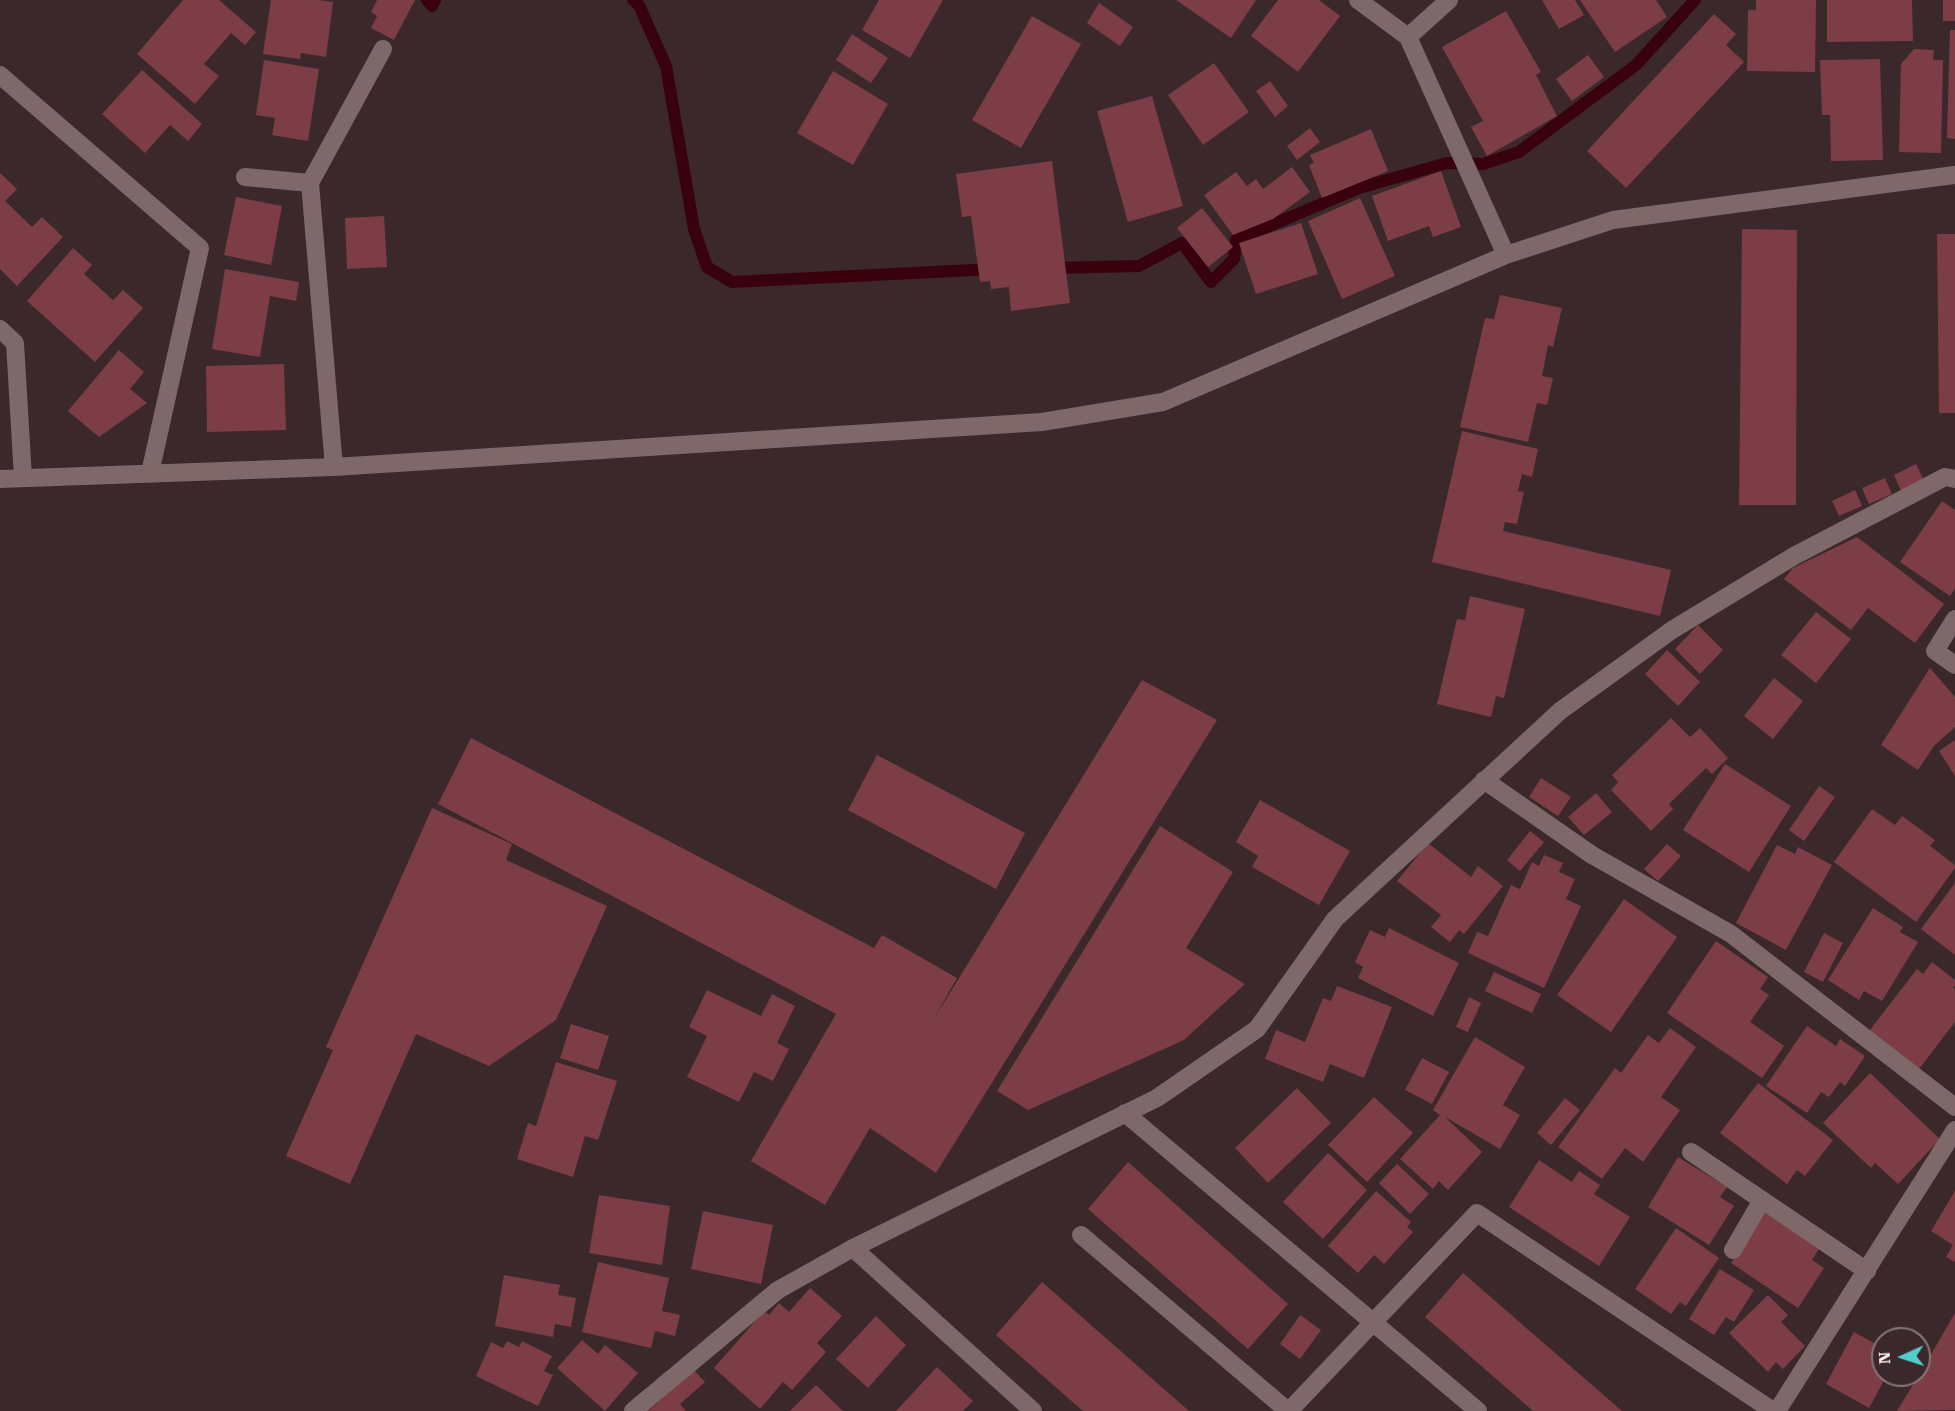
<!DOCTYPE html>
<html>
<head>
<meta charset="utf-8">
<style>
  body { margin:0 }
  #map { position:relative; width:1955px; height:1411px; overflow:hidden; background:#3b282a; font-family:"Roboto Serif",serif }
  canvas { display:block }
  .north { position:absolute; left:1871px; top:1327px; width:60px; height:60px; box-sizing:border-box; background:#3b282a; border:2px solid #887778; border-radius:50%; rotate:267deg; font-size:16px; font-weight:700; line-height:24px; text-align:center; color:#fbedee }
  .north::after { content:''; display:block; margin:auto; width:21px; height:27px; background:#53cdca; clip-path:polygon(50% 0,100% 100%,50% 72%,0 100%) }
</style>
</head>
<body>
<div id="map">
<canvas width="1955" height="1411"></canvas>
<div class="north">N</div>
</div>
<script>
const g = document.querySelector('canvas').getContext('2d');
g.lineJoin = 'round';
function strokePath(path, color, width, dash) { g.strokeStyle = color; g.lineWidth = width; g.lineCap = dash ? 'butt' : 'round'; g.setLineDash(dash || []); g.stroke(path); }
function fillPath(path, color) { g.fillStyle = color; g.fill(path, 'evenodd'); }
const stream = new Path2D(`
  M427,0L432,6L435,0
  M633,0L639,5L666,66L694,229L707,267L732,282L994,269
  M1051,268L1139,266L1182,243L1211,282L1234,259L1236,240L1359,188L1447,163L1483,164L1519,152L1636,65L1695,0`);
const building = new Path2D(`
  M183,0H219L256,32L245,45L231,33L204,64L219,76L195,104L137,54Z
  M271,0H318L333,2L326,57L301,53L300,59L263,54Z
  M377,0H415L394,40L371,28L377,16L371,12Z
  M879,0H943L910,58L862,30Z
  M1176,0H1256L1231,38Z
  M1278,0H1319L1340,16L1298,72L1251,36Z
  M1542,0H1575L1584,15L1559,29Z
  M1580,0H1656L1667,17L1615,52Z
  M1756,0H1816L1815,72L1747,71L1748,10H1756Z
  M1827,0H1912L1913,41L1827,42Z
  M1943,0H1955V21H1943Z
  M1099,3L1133,27L1120,46L1087,23Z
  M1506,11L1541,72L1536,75L1557,116L1487,156L1471,127L1483,121L1442,47Z
  M1714,14L1736,34L1726,45L1744,62L1626,188L1587,151Z
  M1032,16L1081,44L1021,148L972,120Z
  M1950,30H1955V139L1947,138Z
  M852,34L888,58L871,83L836,60Z
  M1914,49L1934,50L1933,60H1943L1941,153L1899,152L1901,64Z
  M1588,55L1604,77L1572,101L1556,79Z
  M1880,59L1883,160L1831,161L1830,115H1822L1820,60Z
  M264,60L319,69L308,141L272,135L275,118L256,115Z
  M1214,63L1249,112L1203,145L1168,95Z
  M142,70L202,124L188,141L170,125L145,153L102,114Z
  M833,71L888,104L853,165L797,133Z
  M1270,81L1288,106L1275,117L1256,91Z
  M1152,96L1183,206L1128,222L1097,111Z
  M1310,128L1320,142L1297,160L1287,146Z
  M1371,129L1388,171L1322,198L1309,165L1314,163L1310,155Z
  M1052,161L1070,303L1011,311L1009,287L991,289L990,281L980,282L971,216L962,217L956,174Z
  M1292,167L1310,192L1273,219L1233,235L1204,195L1236,172L1247,186L1256,179L1263,189Z
  M1441,171L1461,227L1433,237L1429,226L1388,241L1372,196Z
  M0,173L17,189L5,201L32,227L42,217L63,237L17,286L0,269Z
  M236,197L282,206L271,265L224,255Z
  M1360,198L1395,276L1342,299L1308,221Z
  M1202,208L1233,247L1208,267L1177,228Z
  M384,216L387,267L347,269L345,218Z
  M1301,223L1318,274L1256,294L1239,243Z
  M1742,229L1797,230L1796,505H1739Z
  M1937,234H1955V413H1939Z
  M73,248L92,265L84,274L113,300L123,290L143,308L95,362L27,301Z
  M225,269L299,282L296,301L270,296L260,357L212,349Z
  M1500,295L1562,308L1553,347L1548,345L1542,376L1553,378L1547,405L1537,403L1528,442L1460,427L1485,318L1494,319Z
  M119,350L144,372L130,389L147,403L99,437L68,411Z
  M284,364L286,430L207,432L206,366Z
  M1462,431L1538,449L1532,477L1522,474L1518,491L1524,492L1517,524L1505,522L1503,531L1671,570L1660,616L1432,562Z
  M1916,464L1924,481L1901,491L1894,475Z
  M1885,478L1892,494L1869,504L1862,488Z
  M1855,490L1862,506L1839,516L1832,501Z
  M1942,501L1955,510V589L1950,596L1900,562Z
  M1857,537L1944,604L1915,643L1868,608L1851,630L1784,579L1793,568Z
  M1470,596L1525,609L1504,698L1496,696L1491,717L1437,704L1457,619L1465,620Z
  M1816,612L1851,639L1816,683L1781,655Z
  M1698,625L1723,650L1700,674L1675,649Z
  M1667,650L1700,682L1678,706L1645,674Z
  M1930,668L1955,697V727L1934,746L1918,770L1881,745Z
  M1774,678L1803,701L1773,739L1744,716Z
  M1142,680L1217,720L936,1173L870,1128L825,1205L751,1161L836,1014L438,804L471,738L874,948L882,935L957,978L932,1022Z
  M1671,718L1690,737L1700,728L1728,758L1712,774L1706,768L1669,804L1673,809L1651,831L1611,790L1618,782L1612,775Z
  M1955,740V776L1939,751Z
  M877,755L1025,833L996,889L848,810Z
  M1725,764L1791,806L1749,872L1683,830Z
  M1541,778L1571,797L1558,816L1529,797Z
  M1819,786L1835,797L1804,841L1789,830Z
  M1596,793L1612,812L1584,835L1568,817Z
  M1260,800L1350,851L1319,905L1252,867L1258,856L1236,842Z
  M432,808L512,844L506,860L607,906L556,1020L489,1066L416,1034L350,1184L286,1156L333,1050L326,1047Z
  M1872,809L1895,825L1902,816L1935,840L1930,846L1955,865V868L1916,922L1834,862Z
  M1160,826L1233,872L1186,948L1245,984L1184,1040L1028,1110L997,1091Z
  M1530,831L1544,842L1520,871L1507,860Z
  M1428,843L1471,877L1478,866L1503,886L1464,934L1459,930L1450,942L1431,927L1441,915L1397,881Z
  M1667,844L1681,856L1658,881L1644,869Z
  M1777,845L1795,854L1798,847L1832,865L1786,950L1736,923Z
  M1544,855L1563,863L1559,872L1575,879L1566,899L1581,906L1544,988L1468,953L1477,932L1488,936L1511,885L1520,889L1532,862L1539,866Z
  M1955,883V955L1921,929Z
  M1624,899L1677,937L1611,1032L1557,995Z
  M1873,908L1903,927L1900,932L1918,942L1882,1001L1864,991L1859,1000L1828,980Z
  M1389,928L1459,963L1433,1016L1358,978L1363,967L1355,962L1370,930L1385,937Z
  M1824,933L1843,943L1823,982L1804,972Z
  M1716,941L1768,977L1760,989L1769,995L1750,1022L1784,1046L1762,1078L1667,1013Z
  M1932,962L1955,980V986L1953,987L1955,989V1022L1919,1069L1869,1031L1917,969L1923,974Z
  M1494,972L1541,994L1532,1013L1485,991Z
  M1337,986L1392,1007L1364,1078L1330,1064L1323,1082L1265,1059L1276,1030L1305,1042L1323,998L1331,1001Z
  M707,990L761,1016L772,994L795,1006L777,1043L789,1049L773,1081L754,1072L739,1102L687,1077L707,1036L689,1027Z
  M1469,997L1481,1003L1468,1032L1456,1027Z
  M571,1024L609,1036L598,1070L560,1058Z
  M1807,1026L1836,1046L1840,1039L1865,1056L1845,1086L1840,1082L1829,1097L1821,1092L1807,1113L1766,1086Z
  M1670,1028L1696,1047L1661,1097L1680,1110L1643,1162L1625,1148L1602,1179L1558,1147L1615,1068L1621,1073L1648,1035L1659,1043Z
  M1475,1037L1525,1067L1503,1105L1520,1115L1500,1149L1445,1117L1482,1152L1448,1190L1439,1181L1433,1189L1400,1159L1440,1115L1433,1110Z
  M1422,1058L1449,1072L1432,1104L1405,1090Z
  M556,1062L617,1081L598,1140L585,1136L573,1177L517,1159L528,1123L536,1126Z
  M1870,1073L1940,1139L1898,1184L1875,1163L1871,1168L1823,1123Z
  M1758,1083L1833,1140L1805,1176L1797,1170L1787,1184L1720,1133Z
  M1297,1088L1331,1123L1268,1183L1235,1148Z
  M1374,1097L1413,1133L1367,1182L1328,1145Z
  M1565,1098L1580,1110L1551,1145L1537,1133Z
  M1328,1153L1367,1190L1323,1239L1283,1202Z
  M1678,1157L1727,1187L1720,1197L1734,1206L1709,1245L1648,1207Z
  M1539,1160L1572,1182L1579,1171L1600,1185L1594,1194L1630,1217L1599,1266L1509,1207Z
  M1128,1162L1288,1304L1248,1349L1088,1209Z
  M1397,1164L1429,1194L1410,1214L1379,1183Z
  M1376,1191L1411,1222L1407,1227L1413,1232L1384,1264L1374,1255L1358,1273L1328,1246Z
  M1955,1191V1262L1946,1257L1953,1245L1931,1231Z
  M599,1195L670,1206L662,1265L589,1253Z
  M703,1211L773,1225L761,1284L691,1269Z
  M1765,1213L1819,1249L1812,1260L1824,1268L1798,1308L1731,1263Z
  M1676,1228L1719,1258L1686,1306L1680,1302L1671,1314L1635,1289Z
  M598,1262L669,1278L662,1311L680,1315L675,1336L655,1331L651,1348L582,1332Z
  M1720,1269L1754,1290L1734,1322L1726,1317L1714,1335L1689,1319Z
  M1463,1273L1622,1411H1533L1425,1317Z
  M504,1275L560,1285L558,1295L576,1298L571,1327L555,1324L553,1337L495,1326Z
  M1042,1282L1189,1411H1083L996,1335Z
  M810,1288L842,1316L817,1343L826,1352L792,1390L783,1382L760,1409L714,1368L764,1311L769,1315L779,1303L789,1312Z
  M1768,1295L1788,1315L1781,1322L1805,1346L1783,1369L1776,1362L1768,1372L1729,1333Z
  M1955,1313V1410L1897,1411L1919,1375Z
  M1300,1315L1321,1330L1300,1359L1280,1344Z
  M876,1316L906,1345L868,1388L836,1359Z
  M1854,1332L1883,1348V1375H1887L1869,1408L1826,1384Z
  M582,1340L598,1354L605,1345L638,1373L605,1411L557,1368Z
  M507,1341L519,1347L522,1341L552,1356L544,1371L553,1375L538,1406L476,1376L491,1342L503,1348Z
  M937,1367L973,1401L963,1411H896Z
  M694,1370L705,1382L680,1404L686,1411H648Z
  M816,1385L843,1411H790Z`);
const minor = new Path2D(`
  M1358,0L1408,37L1506,255
  M1408,37L1449,0
  M0,75L200,248L150,473
  M245,177L310,183
  M0,329L15,343L23,478
  M334,467L310,183L383,49
  M0,479L334,467L1042,422L1163,402L1506,255L1613,220L1955,175
  M1955,619L1935,651L1955,665
  M1484,780L1592,855L1731,934L1955,1107
  M1125,1113L1478,1411
  M1691,1152L1867,1271
  M1081,1235L1288,1411
  M853,1248L1033,1411
  M1733,1250L1762,1200
  M633,1411L778,1290L853,1248L1157,1098L1257,1029L1335,919L1560,711L1672,630L1794,556L1945,477L1955,479
  M1289,1411L1477,1213L1773,1411
  M1777,1411L1955,1130`);
strokePath(stream, '#39000e', 12);
fillPath(building, '#7d3d46');
strokePath(minor, '#7e686a', 18);
</script>
</body>
</html>
